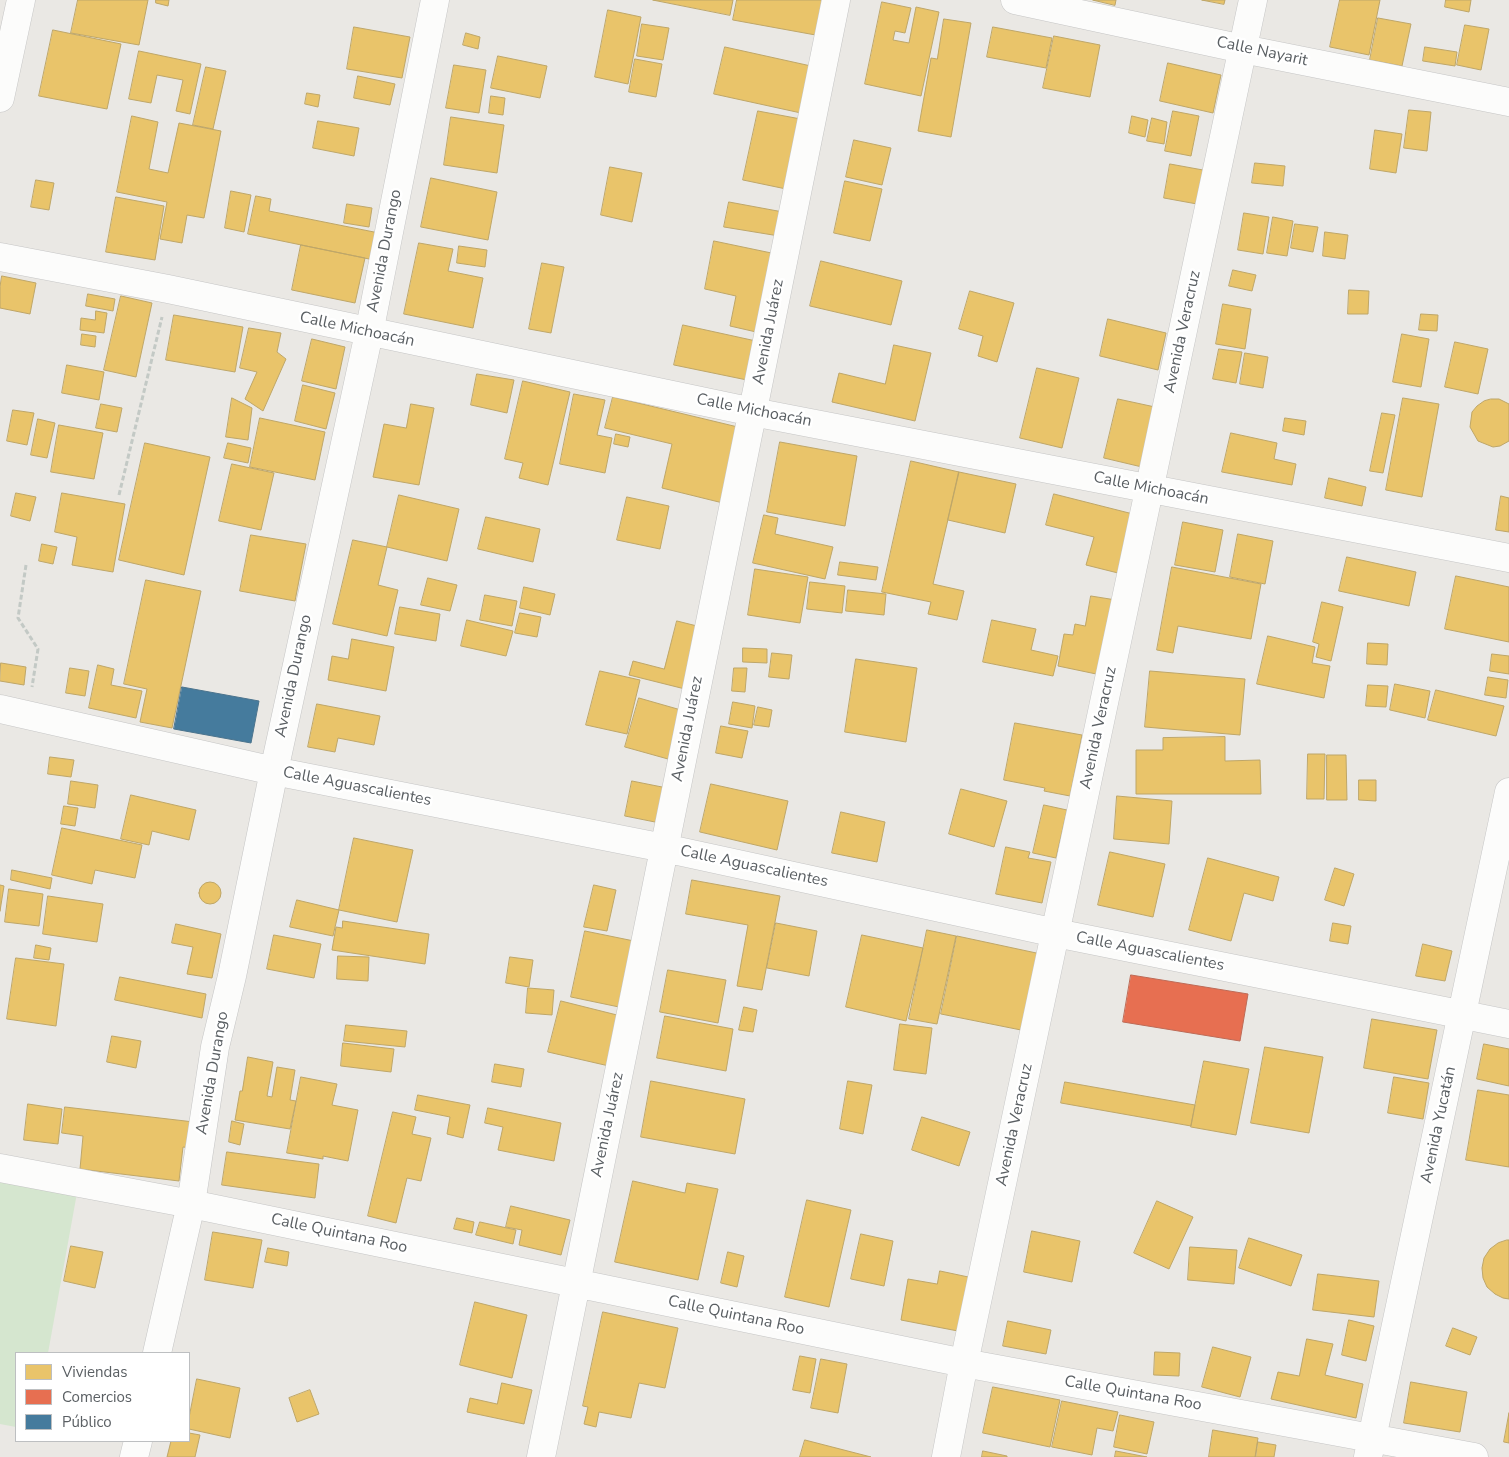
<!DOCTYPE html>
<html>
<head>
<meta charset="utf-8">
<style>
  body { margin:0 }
  #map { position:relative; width:1509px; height:1457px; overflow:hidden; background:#eae8e4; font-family:"Nunito Sans",sans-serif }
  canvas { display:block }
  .legend { position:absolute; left:15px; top:1352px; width:175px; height:90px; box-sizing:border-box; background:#fff; border:1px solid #bdbfc1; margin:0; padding:6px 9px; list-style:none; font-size:15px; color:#5a5f63 }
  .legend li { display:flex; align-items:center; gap:10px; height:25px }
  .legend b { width:25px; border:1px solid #bdbfc1 }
</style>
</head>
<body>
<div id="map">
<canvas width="1509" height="1457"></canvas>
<ul class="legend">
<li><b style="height:14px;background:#e9c46a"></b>Viviendas</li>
<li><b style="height:14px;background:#e76f51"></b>Comercios</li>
<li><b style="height:14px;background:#457b9d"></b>Público</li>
</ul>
</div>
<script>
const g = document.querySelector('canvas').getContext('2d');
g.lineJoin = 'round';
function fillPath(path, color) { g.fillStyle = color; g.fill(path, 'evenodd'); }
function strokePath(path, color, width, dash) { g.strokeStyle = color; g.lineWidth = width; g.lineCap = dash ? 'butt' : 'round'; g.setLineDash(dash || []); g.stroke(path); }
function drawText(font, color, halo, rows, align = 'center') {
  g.font = font + ' "Nunito Sans",sans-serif'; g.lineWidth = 5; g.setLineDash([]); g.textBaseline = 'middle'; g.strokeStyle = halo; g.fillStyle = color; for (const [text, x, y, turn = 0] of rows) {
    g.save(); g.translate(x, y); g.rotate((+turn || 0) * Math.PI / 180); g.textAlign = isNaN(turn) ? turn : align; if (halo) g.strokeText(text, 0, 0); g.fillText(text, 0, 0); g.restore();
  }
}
const green = new Path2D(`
  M0,1180L77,1193L48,1353H16V1427L0,1424Z`);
const homes = new Path2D(`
  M78,0H148L139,45L71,33Z
  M156,0H169L168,6L156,3Z
  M653,0H733L730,15Z
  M737,0H828L821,36L733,20Z
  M1093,0H1116L1115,5Z
  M1202,0H1225L1224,4Z
  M1340,0H1380L1369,55L1330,47Z
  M1446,0H1471L1469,12L1445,7Z
  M882,2L911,8L905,33L895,31L893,40L909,43L916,7L939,12L921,96L865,84Z
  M608,10L641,17L628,84L595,77Z
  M1378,18L1411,24L1402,66L1370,60Z
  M944,19L971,23L951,137L918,131L931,58L937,59Z
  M642,24L669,28L663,60L637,56Z
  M1465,25L1489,29L1481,70L1457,65Z
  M354,27L410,37L402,78L347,69Z
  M993,27L1052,38L1046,68L987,57Z
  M53,30L121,44L107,109L39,96Z
  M466,33L480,37L478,49L463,45Z
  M1054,36L1100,45L1090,97L1043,88Z
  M725,47L811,66L801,113L714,94Z
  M1425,47L1457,52L1455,66L1423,61Z
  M139,51L201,64L190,114L176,111L183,80L157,75L151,103L129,99Z
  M498,56L547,66L540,98L491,88Z
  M635,59L662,64L656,97L629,92Z
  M1168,63L1221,75L1213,113L1160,101Z
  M454,65L486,70L479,113L446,108Z
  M206,67L226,71L213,129L193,125Z
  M358,76L395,84L390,105L354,98Z
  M307,93L320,95L318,107L305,104Z
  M491,96L505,98L503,115L489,113Z
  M1409,110L1431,112L1427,151L1404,148Z
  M758,111L806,120L791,190L743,180Z
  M1173,111L1199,116L1191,156L1165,151Z
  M132,116L158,122L149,169L168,173L179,123L221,131L204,218L187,215L182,243L160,239L167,202L117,192Z
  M1132,116L1148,120L1145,137L1129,133Z
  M451,117L504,125L497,173L444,165Z
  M1152,118L1167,122L1164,144L1147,141Z
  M318,121L359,128L354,156L313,148Z
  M1375,130L1402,134L1396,173L1370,169Z
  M854,140L891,148L882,185L846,177Z
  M1255,163L1285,166L1283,186L1252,183Z
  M1170,164L1203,170L1197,204L1164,198Z
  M610,167L642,173L632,222L601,215Z
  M431,178L497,192L488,240L421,227Z
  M36,180L54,183L49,210L31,207Z
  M845,181L882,189L870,241L834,233Z
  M231,191L251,195L244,232L225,228Z
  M256,196L271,199L269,211L379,233L374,260L248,234Z
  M116,197L164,206L155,260L106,252Z
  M729,202L783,212L779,236L724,227Z
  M347,204L372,208L369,227L344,223Z
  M1244,213L1269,217L1263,254L1238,250Z
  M1273,217L1293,221L1287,256L1267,253Z
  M1295,224L1318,227L1313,252L1291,248Z
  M1325,232L1348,235L1345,259L1323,256Z
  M714,241L781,255L765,334L730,326L736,296L705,289Z
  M419,243L453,249L448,271L483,278L473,328L404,314Z
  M301,245L365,258L355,303L292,290Z
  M459,246L487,250L485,267L457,263Z
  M821,261L902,281L891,325L810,306Z
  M542,263L564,267L551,333L529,329Z
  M1233,270L1256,275L1252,291L1229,286Z
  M2,276L36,283L30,314L0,308V287Z
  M1349,290L1369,291L1368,314H1348Z
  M970,291L1014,303L997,362L978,356L983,336L959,329Z
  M88,294L115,299L113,311L86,306Z
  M121,296L152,303L136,377L104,370Z
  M1223,304L1251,309L1245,349L1216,344Z
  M96,311L107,313L104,333L80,330L81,318L95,320Z
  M1421,314L1438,315L1437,331L1419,330Z
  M174,315L243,327L235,372L166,360Z
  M1108,319L1166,333L1158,370L1100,356Z
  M683,325L756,341L747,380L674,365Z
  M249,328L281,333L277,352L286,359L263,411L245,399L257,372L240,368Z
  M82,334L96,336L95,347L81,345Z
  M1402,334L1429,339L1421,387L1393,382Z
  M312,339L345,347L336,389L302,381Z
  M1455,342L1488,349L1478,394L1445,387Z
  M894,345L931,353L915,421L832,402L839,373L885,384Z
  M1219,349L1242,352L1236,383L1213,379Z
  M1245,353L1268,357L1263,388L1240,384Z
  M67,365L104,372L99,400L62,393Z
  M1037,368L1079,378L1062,448L1020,438Z
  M477,374L514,380L507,413L471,405Z
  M523,381L570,392L548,485L519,478L523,463L505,459Z
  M303,385L335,393L326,429L295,421Z
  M574,394L605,400L597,435L612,438L605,473L560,464Z
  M613,397L742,428L723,503L662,488L672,444L605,428Z
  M232,398L252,408L248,440L226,437Z
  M1403,398L1439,404L1422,497L1386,490Z
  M1118,399L1155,407L1142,467L1104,458Z
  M1491,399H1499L1509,404V441L1500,446L1493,447L1478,441L1470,427L1472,412L1477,406L1484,401Z
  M101,404L122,408L117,432L96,428Z
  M411,404L434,408L419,485L373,477L384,424L406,428Z
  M13,410L34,413L27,445L7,441Z
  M1382,413L1395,415L1383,473L1370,471Z
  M260,418L325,432L315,480L250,467Z
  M1285,418L1306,421L1304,435L1283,431Z
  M38,419L55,423L47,458L31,455Z
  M59,425L103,433L94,479L51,472Z
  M1231,433L1277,443L1274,459L1296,464L1292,485L1222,472Z
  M616,434L630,437L628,447L614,444Z
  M780,442L857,456L845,526L767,512Z
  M145,443L210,457L184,575L119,560Z
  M228,443L251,448L248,463L224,458Z
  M911,461L959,472L933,584L964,591L957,620L928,614L931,602L882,592Z
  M232,464L274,473L261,530L219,521Z
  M959,472L1016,484L1005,533L948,520Z
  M1329,478L1366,487L1362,506L1325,498Z
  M16,493L36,497L30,521L11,516Z
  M62,493L125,504L113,572L72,565L77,537L55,532Z
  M1054,494L1137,515L1122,574L1086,565L1094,537L1046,525Z
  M399,495L459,509L447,561L387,547Z
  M1501,496L1509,498V532L1496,530Z
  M627,497L669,506L660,549L617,540Z
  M764,515L778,518L775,534L833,547L825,579L753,563Z
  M486,517L540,529L533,562L478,549Z
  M1183,522L1223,530L1215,572L1175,565Z
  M1238,534L1273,541L1265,584L1230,577Z
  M251,535L306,544L295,601L240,591Z
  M353,540L387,547L378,585L398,590L387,636L333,624Z
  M42,544L57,547L53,564L39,561Z
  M1347,557L1416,572L1409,606L1339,591Z
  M840,562L878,567L876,580L838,575Z
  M1172,567L1261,584L1251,639L1178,626L1173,653L1157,650Z
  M755,569L808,577L800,623L748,615Z
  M1456,576L1509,587V642L1445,629Z
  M428,578L457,585L450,611L421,605Z
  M146,580L201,591L172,728L140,722L147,689L124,684Z
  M810,582L845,586L842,613L807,609Z
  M524,587L555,594L550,615L520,608Z
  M848,590L886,594L884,615L846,611Z
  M485,595L517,601L512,626L480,620Z
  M1091,596L1116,600L1101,675L1058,666L1064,634L1073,635L1075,624L1085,626Z
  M1322,602L1343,607L1331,661L1316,657L1319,644L1313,642Z
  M400,607L440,614L436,641L395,634Z
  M520,613L541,617L537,637L515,633Z
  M467,620L513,631L506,656L461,646Z
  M992,620L1036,629L1031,650L1058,656L1053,676L983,662Z
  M677,621L701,627L685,689L629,675L633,661L664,669Z
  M1268,636L1315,647L1312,663L1330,666L1324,698L1257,684Z
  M352,639L394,647L386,691L328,680L332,656L348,659Z
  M1368,643L1388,644L1387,665L1367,664Z
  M743,648L767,649V663L743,662Z
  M772,653L792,655L789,679L769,677Z
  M1492,654L1509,656V674L1490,671Z
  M856,659L917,668L906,742L845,732Z
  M1,663L26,667L24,685L0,681Z
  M98,665L114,669L111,685L142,691L136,718L89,708Z
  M70,668L89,671L85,696L66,693Z
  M734,668H747L745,692L732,691Z
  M600,671L640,680L627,734L586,725Z
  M1150,671L1245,679L1240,735L1145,727Z
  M1488,677L1508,680L1506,698L1485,695Z
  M1395,684L1430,691L1425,718L1390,710Z
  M1368,685L1388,686L1386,707L1366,706Z
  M1436,690L1504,706L1496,736L1428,720Z
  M639,698L681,710L668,759L625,747Z
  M733,702L755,706L752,728L729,724Z
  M317,704L380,716L374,745L338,738L335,752L308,747Z
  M758,707L772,710L769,727L754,725Z
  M1015,723L1082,735L1070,796L1044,791L1045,788L1004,780Z
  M721,726L748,731L742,758L716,753Z
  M1225,737V761L1260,760L1261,794H1136V750H1163V738Z
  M1308,754H1325L1324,799H1307Z
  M1327,755H1346L1347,800H1327Z
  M50,757L74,760L71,777L48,774Z
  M1359,780H1376V801L1359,800Z
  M71,781L98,785L95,808L68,804Z
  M632,781L667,788L660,823L625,816Z
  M711,784L788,801L777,850L700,832Z
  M961,789L1007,801L994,847L949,834Z
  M131,795L196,810L189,840L152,831L149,845L121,839Z
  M1117,796L1172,801L1169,844L1114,839Z
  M1044,805L1067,810L1056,858L1033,853Z
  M64,806L78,808L75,826L61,824Z
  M841,812L885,822L877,862L832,853Z
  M62,828L142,845L135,878L95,870L92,884L52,875Z
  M354,838L413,850L397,922L339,910Z
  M1006,847L1030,852L1028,858L1051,862L1042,903L996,894Z
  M1110,852L1165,864L1153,917L1098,905Z
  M1208,858L1279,877L1273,901L1244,893L1231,941L1189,930Z
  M1335,868L1354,874L1344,906L1325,900Z
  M12,870L52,878L50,889L11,880Z
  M692,880L780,896L762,990L737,986L748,925L686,914Z
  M199 893a11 11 0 1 1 22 0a11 11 0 1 1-22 0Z
  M0,885L4,886L0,911Z
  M594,885L616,890L607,931L584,927Z
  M9,889L43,894L39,926L5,922Z
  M48,896L103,904L97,942L43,934Z
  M297,900L339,910L333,936L290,927Z
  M343,921L429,934L425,964L332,950L336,927L342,928Z
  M776,923L817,931L809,976L767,968Z
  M1333,923L1351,926L1348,944L1330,941Z
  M176,924L221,934L212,978L187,974L193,947L172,943Z
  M927,930L956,936L937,1024L909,1019Z
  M585,931L634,941L619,1007L571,997Z
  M274,935L321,944L314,978L267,969Z
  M862,935L923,948L906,1021L846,1007Z
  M957,936L1041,954L1026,1031L941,1014Z
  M1423,944L1452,951L1445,981L1416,976Z
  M36,945L51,948L49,960L34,958Z
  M338,956L369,957L368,981L337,979Z
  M510,957L533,960L529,987L506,983Z
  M16,958L64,964L56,1026L7,1019Z
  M668,970L726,980L718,1023L660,1012Z
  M120,977L206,994L202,1018L115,1000Z
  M528,988L554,990L552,1015L526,1013Z
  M561,1001L621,1016L609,1066L548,1052Z
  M744,1007L757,1010L753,1032L739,1030Z
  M665,1016L733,1029L726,1071L657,1058Z
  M1372,1019L1437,1030L1428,1079L1364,1068Z
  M900,1024L932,1028L926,1074L894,1070Z
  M346,1025L407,1031L405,1047L344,1041Z
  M112,1036L141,1041L136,1068L107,1062Z
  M343,1043L394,1049L391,1072L341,1066Z
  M1484,1044L1509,1049V1086L1477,1079Z
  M1265,1047L1323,1057L1309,1133L1251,1123Z
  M248,1057L273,1062L267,1096L272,1097L277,1067L295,1070L290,1100L296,1101L290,1129L235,1120L240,1091H242Z
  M1204,1061L1249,1069L1236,1135L1191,1127Z
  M495,1064L524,1069L521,1087L492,1082Z
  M301,1077L337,1084L332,1105L358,1110L348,1161L323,1156V1159L287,1153Z
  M1394,1077L1429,1083L1423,1119L1388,1113Z
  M651,1081L745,1099L735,1154L641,1137Z
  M848,1081L872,1085L863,1134L840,1129Z
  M1065,1082L1195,1105L1191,1126L1061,1103Z
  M1478,1090L1509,1095V1167L1466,1160Z
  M418,1095L470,1105L463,1138L447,1134L450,1117L415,1110Z
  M28,1104L62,1109L58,1144L24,1140Z
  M65,1107L194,1122L191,1148L183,1147L179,1181L80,1169L83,1136L62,1133Z
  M488,1108L561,1123L554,1161L498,1150L503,1127L485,1123Z
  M393,1112L416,1117L412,1134L431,1138L421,1181L407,1178L396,1223L368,1216Z
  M922,1117L970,1132L959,1166L912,1150Z
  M232,1121L244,1124L240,1145L229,1142Z
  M227,1152L319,1164L315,1198L222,1185Z
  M633,1181L685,1193L687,1183L718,1189L698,1280L615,1262Z
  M807,1200L851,1210L829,1307L785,1297Z
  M1157,1201L1193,1217L1169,1269L1134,1253Z
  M511,1206L570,1220L561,1255L519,1245L522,1230L506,1227Z
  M457,1218L474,1222L472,1233L454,1229Z
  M480,1222L516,1230L513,1244L476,1235Z
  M1032,1231L1080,1241L1072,1282L1024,1272Z
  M213,1232L262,1240L253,1288L205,1280Z
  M861,1234L893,1241L884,1286L851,1279Z
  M1249,1238L1302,1255L1291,1286L1239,1268Z
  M1507,1240H1509V1299L1503,1298L1495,1294L1487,1287L1483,1278L1482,1268L1484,1258L1490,1249L1498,1243Z
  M71,1246L103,1252L95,1288L64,1281Z
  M1190,1247L1237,1250L1234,1284L1188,1280Z
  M268,1248L289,1252L287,1266L265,1262Z
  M728,1252L744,1256L737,1287L721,1283Z
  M940,1271L973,1278L963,1332L901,1320L908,1279L937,1284Z
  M1318,1274L1379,1281L1374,1317L1313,1310Z
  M475,1302L527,1315L512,1378L460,1365Z
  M603,1312L678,1328L665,1388L639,1383L631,1418L599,1412L596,1427L584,1424L588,1407L583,1406Z
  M1349,1320L1374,1326L1366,1361L1342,1355Z
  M1008,1321L1051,1330L1046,1354L1003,1346Z
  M1453,1328L1477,1337L1470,1355L1446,1346Z
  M1307,1339L1333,1344L1325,1375L1363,1384L1356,1418L1271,1399L1278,1372L1299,1376Z
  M1213,1347L1251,1357L1240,1397L1202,1387Z
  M1155,1352L1180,1353L1179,1376L1154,1375Z
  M800,1356L816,1359L810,1393L793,1390Z
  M821,1359L847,1364L838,1413L811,1408Z
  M197,1379L240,1388L230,1438L189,1429V1418Z
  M1411,1382L1467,1392L1460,1432L1404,1423Z
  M502,1383L532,1390L524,1424L467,1412L470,1398L497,1404Z
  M993,1387L1060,1400L1050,1447L983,1433Z
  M310,1390L319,1414L297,1422L289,1398Z
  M1062,1401L1118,1412L1113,1431L1097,1428L1092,1455L1052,1447Z
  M1509,1413V1443L1504,1442Z
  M1120,1415L1154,1422L1147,1454L1114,1447Z
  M1213,1430L1258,1438L1255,1457H1209Z
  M189,1433L200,1435L195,1457H167L171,1441H189Z
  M805,1440L871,1457H800Z
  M1258,1442L1276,1445L1274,1457H1256Z
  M983,1451L1007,1456V1457H982Z
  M1116,1451L1147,1457H1115Z`);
const shops = new Path2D(`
  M1131,975L1248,994L1240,1041L1123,1022Z`);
const public = new Path2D(`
  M182,687L259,701L251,743L174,729Z`);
const path = new Path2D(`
  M119,495L162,317
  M26,565L18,618L38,649L32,687`);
const minor = new Path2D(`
  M1015,0L1243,49L1509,102
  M0,98L21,0
  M0,257L168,289L753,412L1509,558
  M0,709L274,771L664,848L1056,933L1509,1024
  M0,1168L191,1204L964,1363L1474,1457
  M157,1353L191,1204L215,1047L232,976L274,771L369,333L435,0
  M134,1457L138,1441
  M541,1457L836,0
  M946,1457L964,1363L1253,0
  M1368,1457L1509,792`);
const streetNames = [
  ["Calle Nayarit",1262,52,12],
  ["Avenida Durango",385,251,-79],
  ["Calle Michoacán",357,330,12],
  ["Avenida Juárez",769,332,-79],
  ["Avenida Veracruz",1183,332,-78],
  ["Calle Michoacán",754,411,11],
  ["Calle Michoacán",1151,489,11],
  ["Avenida Durango",294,676,-78],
  ["Avenida Veracruz",1099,728,-78],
  ["Avenida Juárez",688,729,-79],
  ["Calle Aguascalientes",357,787,11],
  ["Calle Aguascalientes",754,867,12],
  ["Calle Aguascalientes",1150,952,11],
  ["Avenida Durango",213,1073,-80],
  ["Avenida Juárez",608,1125,-78],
  ["Avenida Veracruz",1015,1125,-78],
  ["Avenida Yucatán",1439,1125,-78],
  ["Calle Quintana Roo",339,1234,12],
  ["Calle Quintana Roo",736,1316,12],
  ["Calle Quintana Roo",1133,1394,10]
];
fillPath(green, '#d5e6cf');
fillPath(homes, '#e9c46a');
strokePath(homes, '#bea668', 1);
fillPath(shops, '#e76f51');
strokePath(shops, '#bd6a56', 1);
fillPath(public, '#457b9d');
strokePath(public, '#4b738c', 1);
strokePath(minor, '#c5c5c5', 29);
strokePath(path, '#c3c9c5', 3, [5, 2.5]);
strokePath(minor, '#fcfcfb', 28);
drawText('16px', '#5a5f63', '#fff', streetNames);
</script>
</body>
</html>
